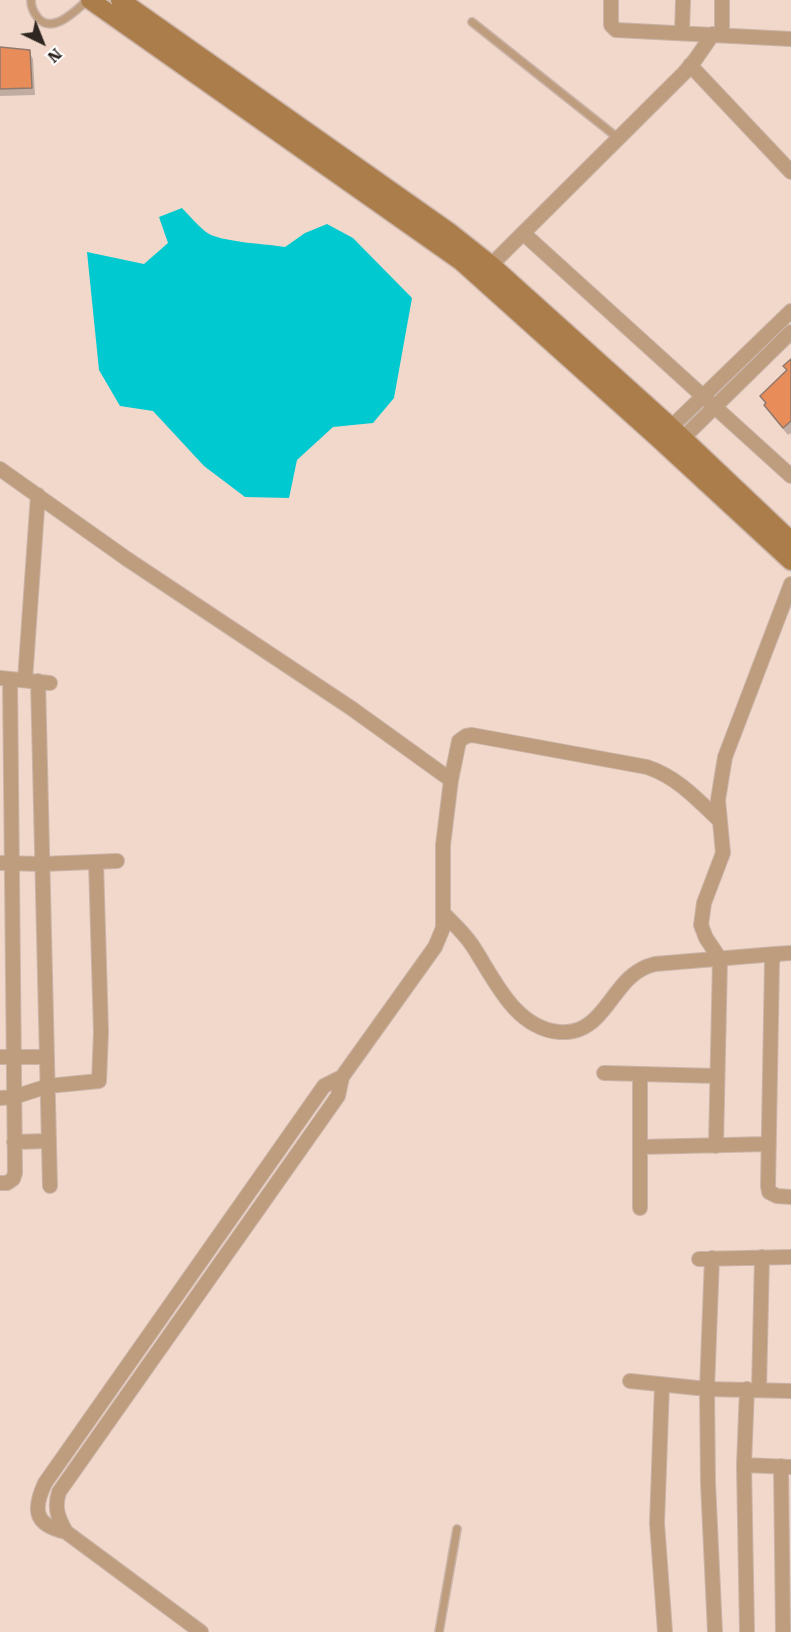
<!DOCTYPE html>
<html>
<head>
<meta charset="utf-8">
<style>
  body { margin:0 }
  #map { position:relative; width:791px; height:1632px; overflow:hidden; background:#f2d8cb; font-family:"Roboto Serif",serif }
  canvas { display:block }
  .north { position:absolute; left:12px; top:12px; width:60px; height:60px; -webkit-text-stroke:4px #fff; paint-order:stroke; rotate:137deg; font-size:16px; font-weight:700; line-height:24px; text-align:center; color:#2f2621 }
  .north::after { content:''; display:block; margin:auto; width:21px; height:27px; background:#2f2621; clip-path:polygon(50% 0,100% 100%,50% 72%,0 100%) }
</style>
</head>
<body>
<div id="map">
<canvas width="791" height="1632"></canvas>
<div class="north">N</div>
</div>
<script>
const g = document.querySelector('canvas').getContext('2d');
g.lineJoin = 'round';
function fillPath(path, color) { g.fillStyle = color; g.fill(path, 'evenodd'); }
function strokePath(path, color, width, dash) { g.strokeStyle = color; g.lineWidth = width; g.lineCap = dash ? 'butt' : 'round'; g.setLineDash(dash || []); g.stroke(path); }
const water = new Path2D(`
  M182,208C190,216 197,225 206,232C218,242 268,244 285,247L305,233L327,224L353,238L412,298L394,398L373,423L333,427L297,460L289,498L245,497L204,466L153,411L120,406L99,370L87,252L144,264L168,243L159,217Z`);
const shadow = new Path2D(`
  M0,48L29,52L33,59L35,95L0,96Z
  M791,361V435L790,433L788,435L770,413L762,396L788,371Z`);
const building = new Path2D(`
  M0,47L30,50L32,88L0,89Z
  M791,359V421L783,428L764,405L766,403L760,396L787,370L783,366Z`);
const service = new Path2D(`
  M31,0C31,7 33,12 38,18C53,35 76,10 88,0
  M472,22L618,138
  M439,1632L457,1529`);
const minor = new Path2D(`
  M611,0V25L616,30L791,39
  M682,33L683,0
  M722,34V0
  M690,65L791,172
  M523,233L791,476
  M491,265L684,73L695,60L713,34
  M665,433L791,311
  M677,444L791,332
  M0,469L127,559L351,708L451,780
  M0,678L50,683
  M25,680L38,495
  M38,681L50,1186
  M0,863L43,864L117,861
  M444,914C454,924 464,933 472,945C494,978 514,1028 559,1032C574,1033 585,1029 596,1018C616,998 625,971 655,964L775,954
  M791,953L775,954L772,962L768,1186L769,1192L777,1196L791,1197
  M0,1057H47
  M604,1073L716,1076
  M0,1098L14,1097L48,1086L99,1081L101,1032L96,862
  M14,1142L49,1141
  M716,1146L720,959L706,938L701,925L704,903L723,853L718,800L725,757L791,584
  M640,1147L769,1144
  M0,1183H7L13,1179L15,1173L10,679
  M640,1208V1074
  M712,1258L707,1389L708,1483L715,1632
  M699,1259L791,1257
  M630,1381L707,1389L791,1391
  M662,1385L657,1523L665,1632
  M759,1390L762,1257
  M744,1465L791,1467
  M781,1466L783,1632
  M66,1532C35,1525 32,1511 45,1483L324,1086L342,1077
  M201,1632L66,1532C58,1518 54,1508 59,1492L338,1096L342,1077L435,947L443,928V845L451,780L459,741L466,736L472,735L647,767C677,777 697,799 719,820
  M747,1632L744,1465L747,1389`);
const secondary = new Path2D(`
  M90,0L462,262L659,439L791,561
  M120,0L448,231L491,265L671,427L791,541`);
fillPath(water, '#00cad0');
fillPath(shadow, '#0003');
fillPath(building, '#e88d59');
strokePath(building, '#90796d', 1.5);
strokePath(service, '#cbb4a9', 10);
strokePath(minor, '#cbb4a9', 16);
strokePath(secondary, '#cbb4a9', 21);
strokePath(service, '#bd9d7d', 7);
strokePath(minor, '#bd9d7d', 14);
strokePath(secondary, '#ab7d4a', 18);
</script>
</body>
</html>
